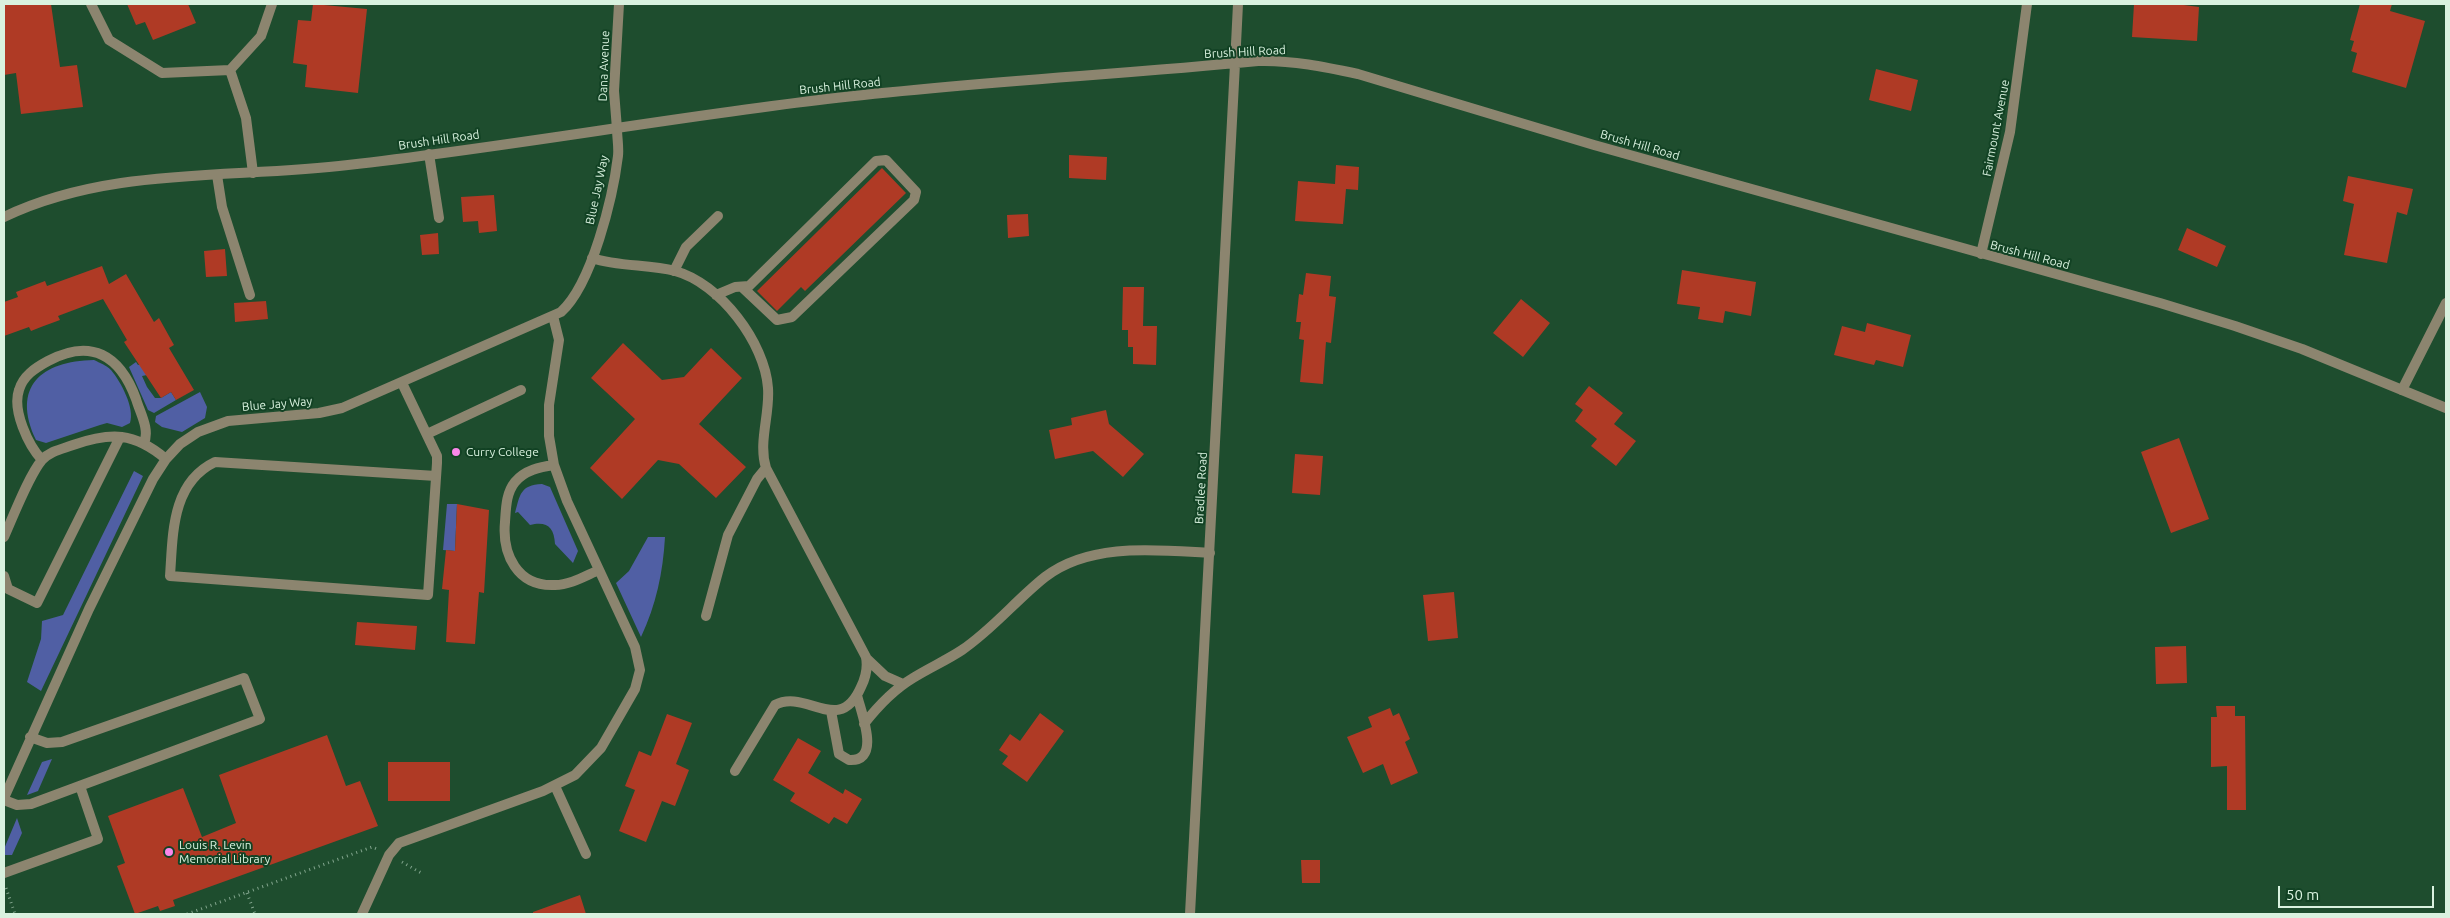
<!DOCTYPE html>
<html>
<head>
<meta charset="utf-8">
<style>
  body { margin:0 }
  #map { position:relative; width:2450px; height:918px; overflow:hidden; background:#1e4d2e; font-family:Ubuntu,sans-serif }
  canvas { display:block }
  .frame { position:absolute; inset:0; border:5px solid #d9f2df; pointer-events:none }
  .scale { position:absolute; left:2278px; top:886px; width:156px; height:22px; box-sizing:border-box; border:2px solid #d9f2df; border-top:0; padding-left:6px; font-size:15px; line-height:18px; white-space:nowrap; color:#d9f2df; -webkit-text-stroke:4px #124224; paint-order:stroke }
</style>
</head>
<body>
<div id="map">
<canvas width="2450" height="918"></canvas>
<div class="frame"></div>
<div class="scale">50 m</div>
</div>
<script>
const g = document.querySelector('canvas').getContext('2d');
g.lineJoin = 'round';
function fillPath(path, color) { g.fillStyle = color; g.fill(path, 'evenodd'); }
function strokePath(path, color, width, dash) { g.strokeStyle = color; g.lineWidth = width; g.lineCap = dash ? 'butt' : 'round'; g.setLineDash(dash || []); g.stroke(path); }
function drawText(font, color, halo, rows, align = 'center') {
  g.font = font + ' Ubuntu,sans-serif'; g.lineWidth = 4; g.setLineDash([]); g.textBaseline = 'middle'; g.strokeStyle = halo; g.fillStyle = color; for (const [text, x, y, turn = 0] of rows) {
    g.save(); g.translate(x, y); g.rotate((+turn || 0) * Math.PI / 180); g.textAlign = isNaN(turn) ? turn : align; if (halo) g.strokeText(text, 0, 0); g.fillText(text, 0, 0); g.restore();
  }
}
const green = new Path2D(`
  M94,360C100,363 106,365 111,370C121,382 135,408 130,423L122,427L107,423L100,425L46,443L36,440C11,387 41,361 94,360Z
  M136,362L138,365L141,364L147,375L142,376L147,387L155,398H161L171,392L176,400L154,413L148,410L129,367Z
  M200,392L207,407L205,418L182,432L162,427L155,422L156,416Z
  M134,471L143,476L41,691L27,682L41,639L42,621L63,615Z
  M542,484L550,487L578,551L573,563L555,544C554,527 547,521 530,525L518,512L515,513C520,495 520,485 542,484Z
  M447,504H457L455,551L443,550Z
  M648,537H665C663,573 656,605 641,637L616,583L629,571Z
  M52,759L38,791L27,795L42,762Z
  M17,818L22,833L12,855H5L4,849Z`);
const building = new Path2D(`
  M4,4H51L60,67L77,65L83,107L21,114L16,73L4,75Z
  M127,4H188L196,23L153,40L145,22L136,25Z
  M313,4L367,9L358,93L305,87L307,65L293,63L298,20L311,21Z
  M2134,4H2176L2199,7L2197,41L2132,37Z
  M2360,4H2392L2390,11L2425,21L2406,88L2352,72L2357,53L2351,51L2354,41L2350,40Z
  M1876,69L1918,80L1911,111L1869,100Z
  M1069,155L1107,157L1106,180L1069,178Z
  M1336,165L1359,167L1358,190L1346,189L1343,224L1295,221L1298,181L1335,184Z
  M882,168L906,193L805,291L801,287L777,311L757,291Z
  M2348,176L2413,189L2407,215L2397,212L2387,263L2344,255L2354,204L2343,201Z
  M494,195L497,231L479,233L478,221L463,222L461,197Z
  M1028,214L1029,236L1008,238L1007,215Z
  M2187,228L2226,246L2217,267L2178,250Z
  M438,233L439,254L422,255L420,235Z
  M225,249L227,276L206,277L204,251Z
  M102,266L109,284L126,274L154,322L159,318L174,345L169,348L194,390L176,400L171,392L161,398L124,342L127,340L103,299L58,316L60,320L41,327L31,331L29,327L4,336V302L18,297L16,292L45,281L47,286Z
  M1682,270L1756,282L1751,316L1725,311L1723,323L1698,319L1700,307L1677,304Z
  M1306,273L1331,276L1329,296L1336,297L1331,343L1326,342L1323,384L1300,382L1304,340L1299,339L1301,322H1296L1299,294L1303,295Z
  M1123,287H1144L1143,326H1157L1156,365L1133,364V347H1128V330H1122Z
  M1521,299L1550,323L1523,357L1493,333Z
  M266,301L268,319L235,322L234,303Z
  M1867,323L1911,335L1903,367L1876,360L1874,365L1834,355L1842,326L1865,332Z
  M623,343L662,380L684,377L711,348L742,378L699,424L746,467L716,498L679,464L658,460L622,499L590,468L635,419L591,378Z
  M1589,386L1623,413L1614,424L1636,441L1616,466L1591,446L1597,439L1575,421L1583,410L1575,404Z
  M1106,410L1109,424L1144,454L1123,477L1093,451L1055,459L1049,430L1072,425L1071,418Z
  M2179,438L2209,519L2171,533L2141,452Z
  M1295,454L1323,456L1320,495L1292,493Z
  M457,504L489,510L484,593L479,592L475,644L446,642L449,590L442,589L446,550L455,551Z
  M1454,592L1458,638L1428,641L1423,595Z
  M357,622L417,626L415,650L355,645Z
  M2186,646L2187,683L2156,684L2155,647Z
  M2216,706H2235V716H2245L2246,810H2227V766L2211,767V717H2217Z
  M1390,708L1393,716L1399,713L1410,739L1405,742L1418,773L1391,785L1383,764L1363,773L1347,737L1372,727L1368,717Z
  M1040,713L1064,731L1027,782L1002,764L1008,756L999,750L1010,734L1020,741Z
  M667,714L692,723L676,764L689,770L675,806L662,801L646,842L619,831L635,790L625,786L639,751L651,756Z
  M327,735L346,786L360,781L378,826L173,900L175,906L160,911L158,906L135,914L117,866L125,863L108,816L183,788L202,837L236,823L219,775Z
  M798,738L821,751L808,773L843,794L845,789L862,799L847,824L834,817L829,824L790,801L795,793L773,780Z
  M388,762H450V801H388Z
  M1301,860H1320V883H1302Z
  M580,895L586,914H533V912Z`);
const path = new Path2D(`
  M402,862L423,874
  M6,888L15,914
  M247,893L255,914
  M187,914L372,847L377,849`);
const service = new Path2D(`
  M429,154L439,218
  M217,175L222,207L250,295
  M592,258C619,267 648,264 675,271C720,283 765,343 768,388C770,415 758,442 766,468L866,657C868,668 866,677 861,687C839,737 806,688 775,705L735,771
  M674,271L686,247L718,216
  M716,295L735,287L749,286L876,161L886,160L916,192L914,200L792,317L777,320L742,287
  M402,383L437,456V463L428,595L170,576C173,535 171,483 215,462L436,476
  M427,434L521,390
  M42,460C28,445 12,410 19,390C23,376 35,368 48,361C91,338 120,355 136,399C140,413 150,429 144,443
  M554,465C540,467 525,470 515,482C506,493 506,508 505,522C502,554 517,587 555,585C570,585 585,576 599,570
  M4,537C13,517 29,475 42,460C50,451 62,449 73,445C111,432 134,432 166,459
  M4,576L8,589L37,603L120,437
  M706,616L728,535L757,479L766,468
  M866,658L885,676L903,684
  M831,711L839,754L849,760C882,762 861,713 857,695
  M864,724C878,706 893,690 913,678C929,668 947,660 962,650C993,629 1016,600 1045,577C1090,542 1157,550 1210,553
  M555,786L586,854
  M4,798L89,609L153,479L166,459L180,444L198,432L228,421L319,413L342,408L561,312C592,284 613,197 618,156C619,147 617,137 617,129
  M4,800L17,805L31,804L260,719L244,678L62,742L47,743L30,737
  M4,873L98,839L80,786
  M362,914L389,855L399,843L543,791L575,775L601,748L635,689L640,670L635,647L567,501L554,465L549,436V405L559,340L553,316`);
const minor = new Path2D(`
  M91,4L109,40L162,73L230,70L261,36L272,4
  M1235,64L1238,4
  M230,70L246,118L253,173
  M2402,390L2446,303`);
const tertiary = new Path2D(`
  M617,129L614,91L619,4
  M4,217C110,166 234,179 348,165C508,147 667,118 827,99C970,82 1115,75 1258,61C1292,60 1325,67 1358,74L1594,145L2160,303L2235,326L2302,349L2446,408
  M1981,254L2010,132L2027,4
  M1190,914L1235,64`);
const markers = [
  [456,452,5,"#f987e9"],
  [169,852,5,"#f987e9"]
];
const streetNames = [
  ["Brush Hill Road",1245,52,-3],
  ["Dana Avenue",604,66,-88],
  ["Brush Hill Road",840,86,-6],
  ["Fairmount Avenue",1996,128,-79],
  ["Brush Hill Road",439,140,-8],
  ["Brush Hill Road",1640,145,16],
  ["Blue Jay Way",597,190,-78],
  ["Brush Hill Road",2030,255,15],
  ["Blue Jay Way",277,404,-5],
  ["Bradlee Road",1201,488,-87]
];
const poiNames = [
  ["Curry College",466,452],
  ["Louis R. Levin",179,845],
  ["Memorial Library",179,859]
];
fillPath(green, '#505fa4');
fillPath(building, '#af3a25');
strokePath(path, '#82a58d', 3, [1, 4]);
strokePath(service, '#8c856f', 10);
strokePath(minor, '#8c856f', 10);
strokePath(tertiary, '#8c856f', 10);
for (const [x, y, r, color] of markers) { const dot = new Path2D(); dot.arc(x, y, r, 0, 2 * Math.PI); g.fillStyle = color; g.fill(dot); strokePath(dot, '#124224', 2); }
drawText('12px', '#d9f2df', '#124224', streetNames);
drawText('12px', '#d9f2df', '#124224', poiNames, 'left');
</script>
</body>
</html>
